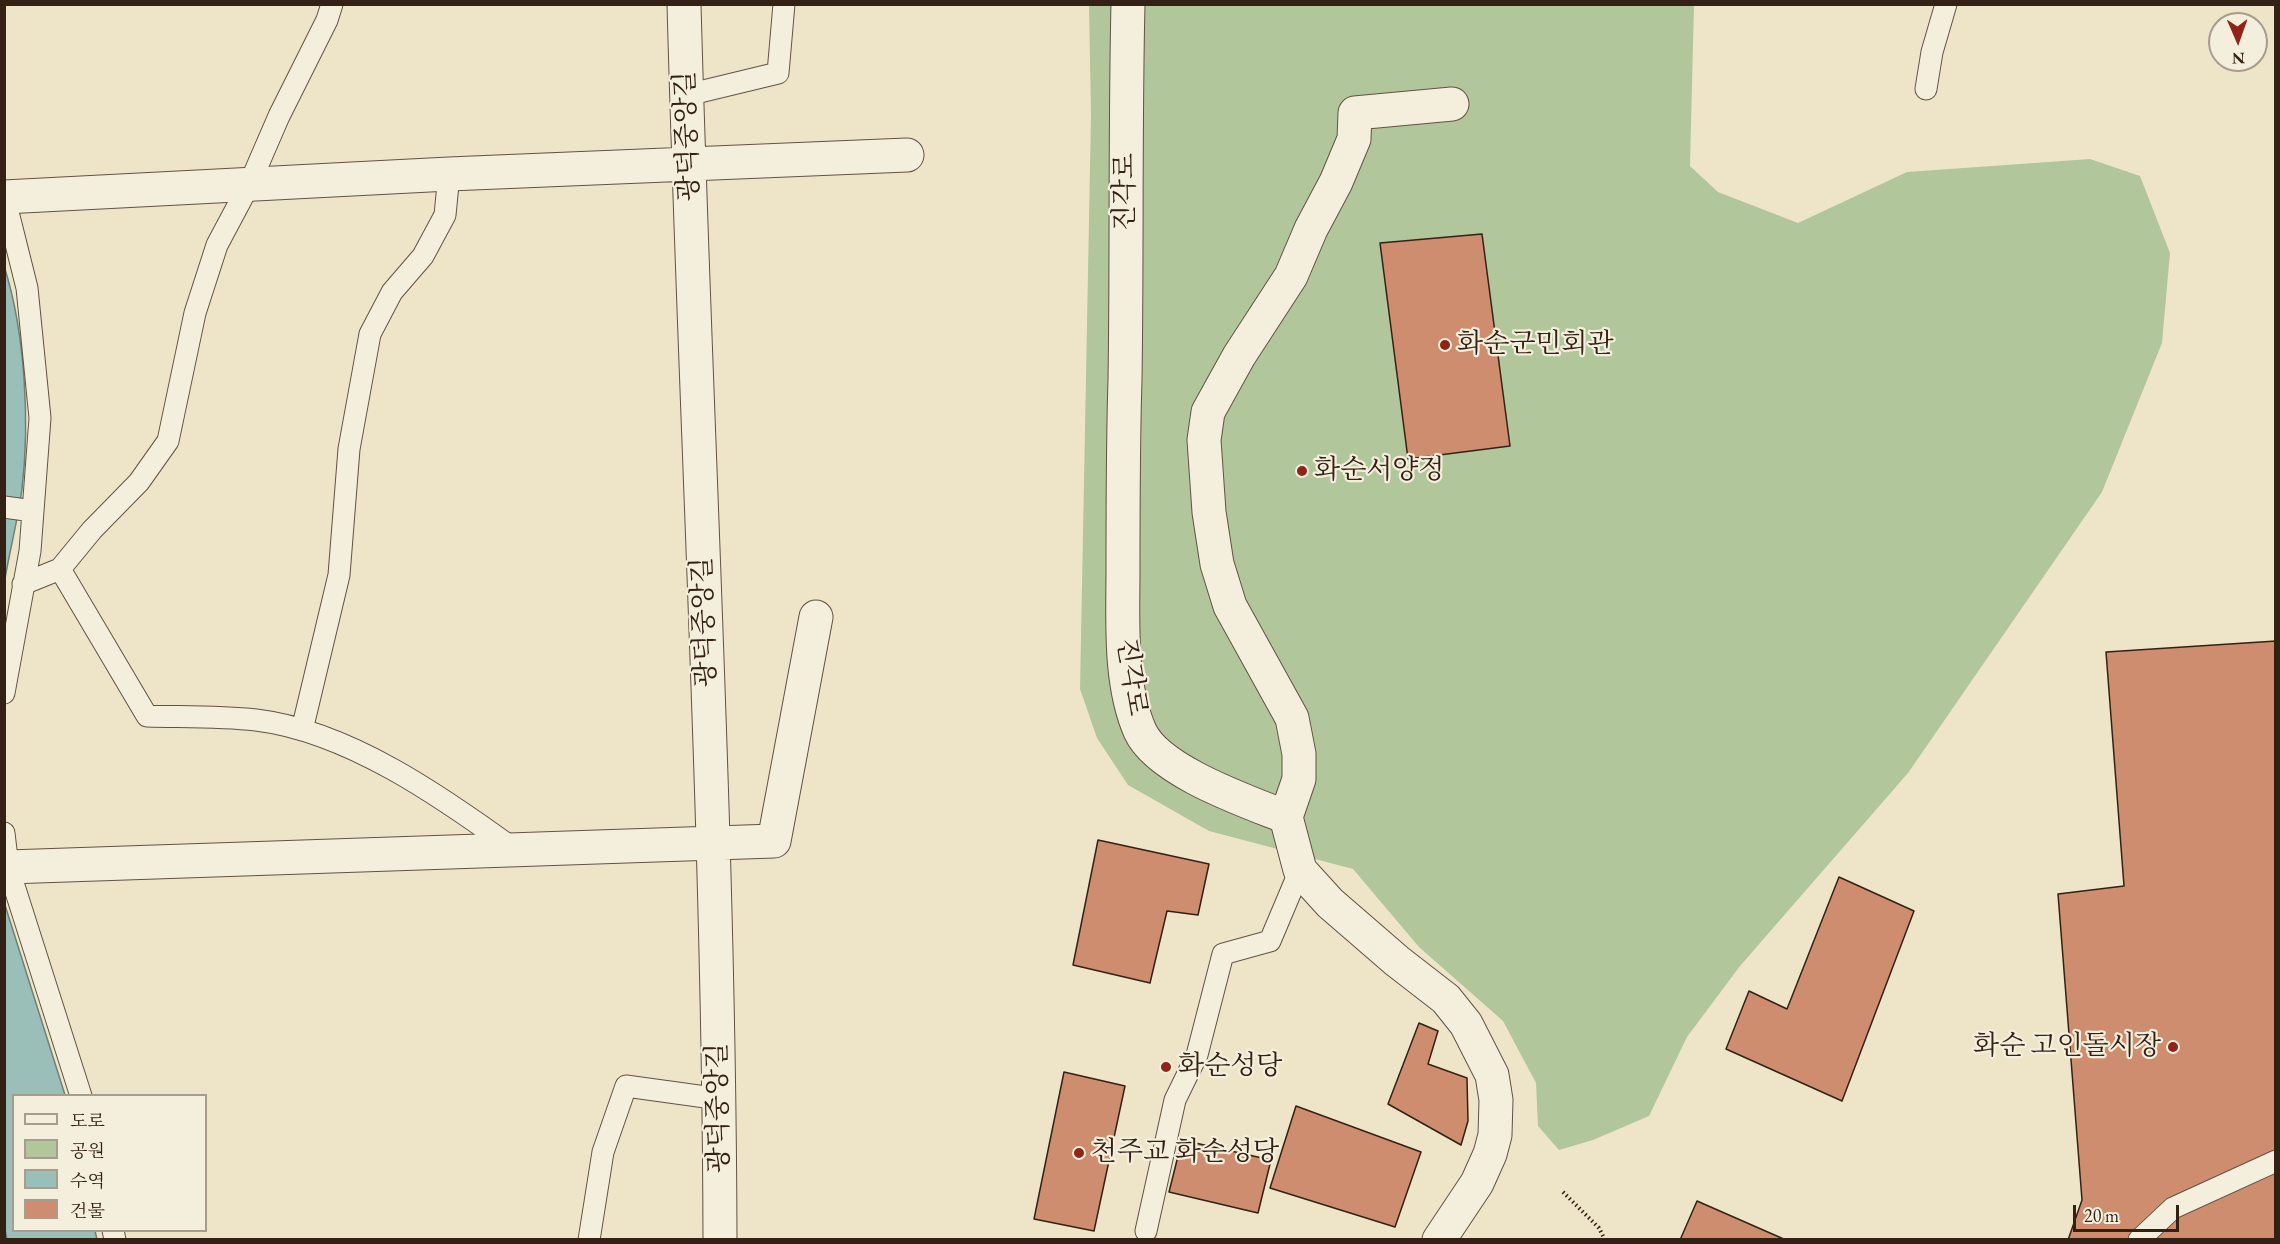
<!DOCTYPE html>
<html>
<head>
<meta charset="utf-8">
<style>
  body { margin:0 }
  #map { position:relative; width:2280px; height:1244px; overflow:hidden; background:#eee5c9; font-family:"EB Garamond","Noto Serif KR",serif }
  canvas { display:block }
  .frame { position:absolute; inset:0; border:6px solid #332116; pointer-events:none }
  .legend { position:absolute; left:12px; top:1094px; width:195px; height:138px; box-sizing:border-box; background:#f4eedc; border:2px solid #a79c8d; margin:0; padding:8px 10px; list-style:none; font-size:18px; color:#332116 }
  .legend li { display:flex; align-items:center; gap:12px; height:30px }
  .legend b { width:30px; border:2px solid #a79c8d }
  .north { position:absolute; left:2208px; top:12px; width:60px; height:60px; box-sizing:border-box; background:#f4eedc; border:2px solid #a79c8d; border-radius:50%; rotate:178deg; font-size:16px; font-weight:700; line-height:24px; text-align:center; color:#332116 }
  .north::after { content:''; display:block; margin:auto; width:21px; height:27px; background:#8f2418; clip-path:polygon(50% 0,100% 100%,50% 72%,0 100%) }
  .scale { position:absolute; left:2073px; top:1205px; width:106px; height:27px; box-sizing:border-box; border:3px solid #332116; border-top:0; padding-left:8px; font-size:18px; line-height:21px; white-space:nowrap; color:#332116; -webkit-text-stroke:4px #f4eedc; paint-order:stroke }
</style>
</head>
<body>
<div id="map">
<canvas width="2280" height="1244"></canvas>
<div class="frame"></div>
<ul class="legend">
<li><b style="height:8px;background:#f4eedc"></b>도로</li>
<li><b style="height:16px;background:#b2c69c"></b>공원</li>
<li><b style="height:16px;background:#99bfb8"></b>수역</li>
<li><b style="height:16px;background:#cd8d6e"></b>건물</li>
</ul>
<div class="north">N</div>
<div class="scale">20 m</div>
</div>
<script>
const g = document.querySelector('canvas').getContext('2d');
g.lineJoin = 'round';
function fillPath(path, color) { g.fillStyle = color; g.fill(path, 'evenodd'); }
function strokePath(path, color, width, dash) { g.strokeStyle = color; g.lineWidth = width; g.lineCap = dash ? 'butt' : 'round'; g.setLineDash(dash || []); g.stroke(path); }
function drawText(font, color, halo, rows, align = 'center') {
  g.font = font + ' "EB Garamond","Noto Serif KR",serif'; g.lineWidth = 4.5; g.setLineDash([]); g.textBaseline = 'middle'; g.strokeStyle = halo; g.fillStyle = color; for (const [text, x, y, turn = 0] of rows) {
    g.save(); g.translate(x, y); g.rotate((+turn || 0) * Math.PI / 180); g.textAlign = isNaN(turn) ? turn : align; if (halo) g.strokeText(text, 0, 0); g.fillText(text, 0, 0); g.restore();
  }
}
const green = new Path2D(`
  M1089,5H1694L1690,166L1718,192L1798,223L1907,172L2090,159L2140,176L2170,253L2162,343L2102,492L1908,773L1740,966L1687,1037L1649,1116L1593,1140L1559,1150L1538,1126L1536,1083L1503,1021L1419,947L1353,869L1209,831L1128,785L1097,738L1080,689L1091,115Z`);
const water = new Path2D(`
  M5,269C25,334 30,421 22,489C18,519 10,549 5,579Z
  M4,902L65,1095L14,1096V1230L95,1231L97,1239H7L4,1225Z`);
const building = new Path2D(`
  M1482,234L1510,446L1408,459L1380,243Z
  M2276,641V1240H2068L2082,1200L2058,894L2124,886L2106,652Z
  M1098,840L1209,864L1198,915L1167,911L1150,983L1073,965Z
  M1839,877L1914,911L1842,1101L1726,1049L1749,991L1787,1009Z
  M1419,1023L1438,1031L1428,1064L1467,1078L1468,1121L1461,1145L1388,1104Z
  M1064,1072L1125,1086L1094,1231L1034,1219Z
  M1296,1106L1421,1152L1395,1227L1270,1188Z
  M1182,1140L1271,1160L1258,1213L1169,1192Z
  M1697,1201L1786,1240H1680Z`);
const path = new Path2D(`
  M1563,1192L1599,1228L1605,1240`);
const lane = new Path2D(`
  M1926,89L1932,52L1946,4
  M687,95L778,73L784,4
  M4,196L27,288L40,418L30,551L4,693
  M4,507L33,511
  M60,569L147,716C183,717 220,716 256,720C348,731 442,797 515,850
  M23,584L60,569L92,530L139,482L168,441L195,313L217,245L250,183L279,116L327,20L332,4
  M302,730L339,575L349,449L370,334L392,292L423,256L445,215L449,174
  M4,833L8,867L81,1096
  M113,1230L115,1240
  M1146,1231L1175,1100L1197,1055L1223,954L1270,941L1300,870
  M589,1240L603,1152L626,1086L720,1099
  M2139,1240L2173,1208L2276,1161`);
const street = new Path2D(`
  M684,4C695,416 719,828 720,1240
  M1128,4C1125,130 1127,255 1125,380C1123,443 1123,507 1123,570C1123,621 1119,683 1140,731C1158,771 1246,801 1286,817L1300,870L1330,903L1397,961L1446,999L1466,1024L1492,1075L1496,1100L1495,1135L1490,1154L1477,1183L1439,1240
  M4,197L449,174L907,155
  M1286,817L1299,779V754L1292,718L1230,606L1217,564L1209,512L1204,440L1208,412L1239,356L1291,276L1311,229L1336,182L1354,139L1355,113L1452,104
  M8,867L774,841L816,617`);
const markers = [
  [1445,345,6,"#8f2418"],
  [1302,471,6,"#8f2418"],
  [2173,1047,6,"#8f2418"],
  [1166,1067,6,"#8f2418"],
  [1079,1153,6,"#8f2418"]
];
const streetNames = [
  ["광덕중앙길",688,136,-92],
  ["진각로",1126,192,-90],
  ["광덕중앙길",705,622,-92],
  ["진각로",1131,677,81],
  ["광덕중앙길",719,1108,-91]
];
const poiNames = [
  ["화순군민회관",1457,345],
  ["화순서양정",1314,471],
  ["화순 고인돌시장",2161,1047,"right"],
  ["화순성당",1178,1067],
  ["천주교 화순성당",1091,1153]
];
fillPath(green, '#b2c69c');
fillPath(water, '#99bfb8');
strokePath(water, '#708077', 1.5);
fillPath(building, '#cd8d6e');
strokePath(building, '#332116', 1.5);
strokePath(lane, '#625243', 23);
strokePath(street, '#625243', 35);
strokePath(path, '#332116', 4, [1.5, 3]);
strokePath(lane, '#f4eedc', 21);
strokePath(street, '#f4eedc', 33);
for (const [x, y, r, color] of markers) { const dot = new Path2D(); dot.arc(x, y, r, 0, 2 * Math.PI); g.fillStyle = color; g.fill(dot); strokePath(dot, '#f4eedc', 2); }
drawText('27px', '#332116', '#f4eedc', streetNames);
drawText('27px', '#332116', '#f4eedc', poiNames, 'left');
</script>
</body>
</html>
